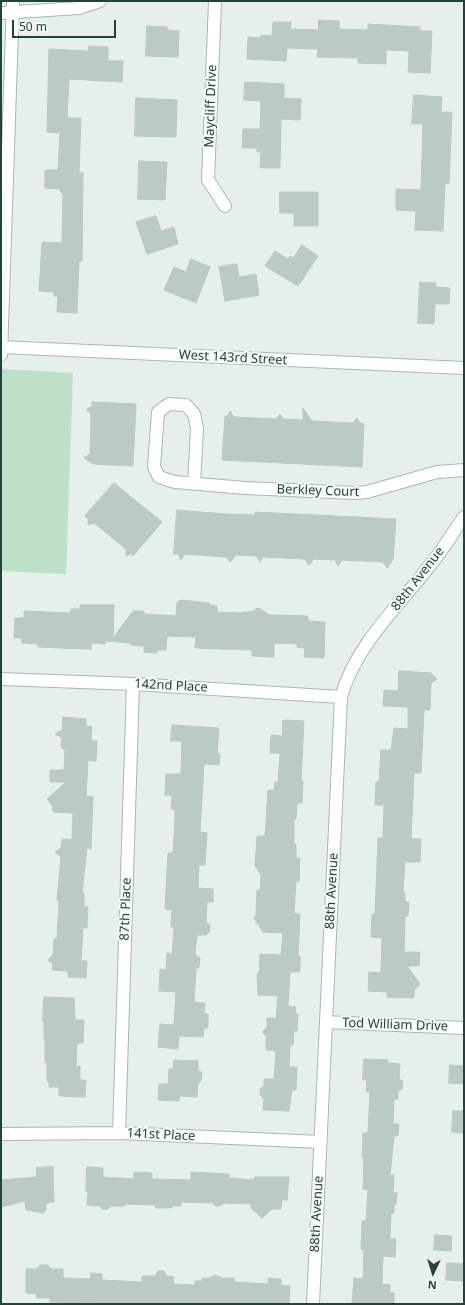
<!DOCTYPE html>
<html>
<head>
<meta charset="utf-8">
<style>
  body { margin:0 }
  #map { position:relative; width:465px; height:1305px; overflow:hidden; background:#e6efeb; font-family:"Noto Sans",sans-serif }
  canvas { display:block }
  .frame { position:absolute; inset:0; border:2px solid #24423a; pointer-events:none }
  .north { position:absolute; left:413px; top:1253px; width:40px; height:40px; -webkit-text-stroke:3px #f7fbf9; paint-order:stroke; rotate:184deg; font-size:11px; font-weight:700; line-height:16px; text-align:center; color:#24423a }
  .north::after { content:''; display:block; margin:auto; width:14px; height:18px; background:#24423a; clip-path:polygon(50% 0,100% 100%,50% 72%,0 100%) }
  .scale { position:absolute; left:12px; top:20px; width:104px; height:18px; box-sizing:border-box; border:2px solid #24423a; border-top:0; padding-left:5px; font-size:12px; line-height:14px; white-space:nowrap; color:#24423a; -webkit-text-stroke:3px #f7fbf9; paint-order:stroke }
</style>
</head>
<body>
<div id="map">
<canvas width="465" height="1305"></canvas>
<div class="frame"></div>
<div class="north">N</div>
<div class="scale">50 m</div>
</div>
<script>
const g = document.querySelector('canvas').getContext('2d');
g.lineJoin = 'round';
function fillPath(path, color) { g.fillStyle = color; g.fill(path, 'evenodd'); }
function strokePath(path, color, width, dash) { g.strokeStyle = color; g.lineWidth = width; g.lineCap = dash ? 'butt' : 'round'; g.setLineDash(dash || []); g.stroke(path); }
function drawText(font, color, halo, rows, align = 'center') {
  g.font = font + ' "Noto Sans",sans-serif'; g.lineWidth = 4; g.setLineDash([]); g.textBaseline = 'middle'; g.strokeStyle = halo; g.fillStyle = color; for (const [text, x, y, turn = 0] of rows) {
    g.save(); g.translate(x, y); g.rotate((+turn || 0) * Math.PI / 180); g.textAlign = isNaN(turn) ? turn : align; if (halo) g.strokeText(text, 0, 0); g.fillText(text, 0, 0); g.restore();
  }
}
const green = new Path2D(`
  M1,369L73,373L66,574L1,571Z`);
const building = new Path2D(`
  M319,20L339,21V29L368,30V24L420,27V31H432L430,73L408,72L409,51L386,50V64L358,63V58L317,57L318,49L287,48L286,61L247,59L248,37L261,38V35L272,36L273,22H291L290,29L318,30Z
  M147,26L167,27V30L179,31L178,57L146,56Z
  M89,46L108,47V61H123L122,82L69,79L67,118H81L79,173H83L82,261H79L77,313L57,312L58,296H54V292L39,291L42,242L62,243L63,193L60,192V189L45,188V170H58L60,133L47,132L49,49L88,51Z
  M245,82L284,84V98L301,99L300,120L281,119L280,168H260L261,152H257V148H242L243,129H260L261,101L244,100Z
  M414,95L442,97L441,112H452L449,184L445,183L443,231L415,230L416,211L396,210V189L421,190L423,124H412Z
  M136,98L177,100L176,137L135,136Z
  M139,161L167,162L165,200L138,199Z
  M280,192H318V226H294V213H280Z
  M156,216L161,231L174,227L178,244L147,254L136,222Z
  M302,245L318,256L298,286L265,266L275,251L288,259L290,256L293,258Z
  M191,259L210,267L196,303L164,290L174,267L186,272Z
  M237,264L239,277L256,274L259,295L225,301L219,267Z
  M420,282L436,283V287L450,288L449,304H435L434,324L418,323Z
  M92,402L136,404L133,466L93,464L84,458L90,454L91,413L86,410L92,406Z
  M303,408L312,421L353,423L357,418L360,423L364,424L362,467L222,460L225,416H227L230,411L234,417L276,419L280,414L283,419L303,420Z
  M114,483L162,522L133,556L131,554L126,556V549L94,523L88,525V519L85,516Z
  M177,510L225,514L255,515V512L396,519L393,560L387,568L383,562L342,560L338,566L335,560L314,559L309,565L305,559L263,557L260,562L256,556L236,555L230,562L226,557L185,554L181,560L178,554H174Z
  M180,600L209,603L210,605L217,606V612L242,613V612H252L257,608L261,609L269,615L308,616V621L325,622L324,658L304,657L305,648L297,647V644L274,643V657L252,656V650L195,648L196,637L167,636L166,650H157V653L144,652V646L131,645V643L105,641V644L91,643V649L60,648L38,647V644L22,643V638H14L15,618H24V611L71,613V609H80V605H114L113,638L133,611H143L145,614L176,616L177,603Z
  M399,671L431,673L437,679L431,683L430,710H424L421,773H414L411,839H421L420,862H405L403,893H405V902H409L408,916H405L404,952H420L419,966H407L420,984L414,990V998L387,997V992L368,991L369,972L381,973L382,938L371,937L372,914H375L378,838H383L384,805H375L376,782H379L381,750H391L394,728L408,729V707L383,706L384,690L398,691Z
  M63,717L86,719V726L92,727L91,741H97L96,761L88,760L86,796L93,797L91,849L87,848L82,893H84V906L88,907L87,928H83L81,961H87L86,978L68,977V971L52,970L53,964L48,960L53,955L54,939H57L59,902L57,900L61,857L55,852L61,848L62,839L72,840L73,813L53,812V807L47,799L66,782H50V770H64L65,749L61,748L62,738L55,734L62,730Z
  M283,720L304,721L301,781H303L302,803H297L296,819H294V844H296V858H300L299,881H296L294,913L300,914L298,956H300V972H290L288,1006L296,1007L295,1014H298L297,1031H294L293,1045H290L289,1067H297L296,1090H292L289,1111L263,1110L264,1099L260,1095V1089L264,1086V1079H274L276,1051L266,1050V1036L262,1032L267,1027V1018H276L278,996L258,995L257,974L259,972L260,954L281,955L283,933L263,932L254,918L256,916L257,890H260L261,875L255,866L257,836H265L268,790L274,791L275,782H278L280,753H270L271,735L282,736Z
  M172,725L219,728L217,754H220L219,765L204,764L200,832L207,833L205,865H199L198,888L213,889V902H207L206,923L210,925L209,932L206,935H197L195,954L200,958L199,967L196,969L194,1002L205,1003L204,1014H208V1028H204L203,1037L179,1036L178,1049L158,1047L160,1024L174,1025L176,992L159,991L160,969L166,970L167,953L172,954L174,927H171L172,910L165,909L168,853H173L175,819V809H171L172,795H165L166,774H181L182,741H171Z
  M44,997L74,998L75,1020H84L83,1043H77L76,1066H80V1080H86L85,1097L59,1096V1087H49V1082L47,1081V1063H45V1040L44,1039V1021H43Z
  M364,1059L388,1060V1063L400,1064L399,1079L403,1081L402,1089L398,1091V1099H394L393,1124H399L398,1136H394L390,1175H394L393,1193H397L396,1205H394V1213H391L390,1239H396L395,1257L383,1256L382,1284L390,1285V1293H394V1304H352L354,1278L363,1279L364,1249H361L362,1221H366L368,1190L363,1189L364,1158H362L363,1133H368L370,1092H366L367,1080H363Z
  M174,1060L198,1061V1070L202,1073L201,1081L198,1083L197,1097L179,1096V1101L158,1100L159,1084H168L169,1069H173Z
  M450,1065L464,1066V1084L449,1083Z
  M453,1111H464V1133L452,1132Z
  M53,1167L54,1202L46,1203V1210L43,1213L26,1210L25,1201L1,1207V1180L37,1177L36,1168Z
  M87,1167L103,1168V1177L134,1179V1172L152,1173V1179L191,1180V1172L229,1174V1178L253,1180L255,1177H289L287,1200H282L281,1209H272L262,1218L251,1208V1204L224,1203L220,1206H215L212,1203L181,1202V1206H172V1208H155L156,1205L125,1204V1206H110L108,1209H102L100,1206L87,1205L88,1192L86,1191Z
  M435,1235L452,1236L451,1251L434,1250Z
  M447,1263L464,1264V1281L446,1280Z
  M40,1265H48L50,1269H63V1278L90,1279L91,1273L102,1274V1280L142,1282V1276H155L158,1271H164L167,1276L174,1277L173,1284L195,1285V1281H202V1278H209L215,1275L222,1278H234V1282L268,1284V1278L281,1279V1285L290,1286L289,1304H108L50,1302V1298H36L37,1294L26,1293V1269H37Z`);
const street = new Path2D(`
  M215,1L208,180L225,206
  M1,13L79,8L100,1
  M1,355L13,1
  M194,484L197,428L194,414L186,405L169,404L158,412L154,467L159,477L175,482L245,488L355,493L367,492L437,472L464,470
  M1,679L133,684L341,697
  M326,1022L464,1028
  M119,1133L133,684
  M1,1134L119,1133L321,1142
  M313,1304L341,697C356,643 402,603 435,559C445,546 454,531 464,517`);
const secondary = new Path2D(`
  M1,347L464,368`);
const streetNames = [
  ["Maycliff Drive",211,106,-88],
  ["West 143rd Street",233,358,3],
  ["Berkley Court",318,491,2],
  ["88th Avenue",418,579,-52],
  ["142nd Place",171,686,3],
  ["88th Avenue",332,891,-87],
  ["87th Place",126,909,-88],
  ["Tod William Drive",395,1025,2],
  ["141st Place",161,1135,3],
  ["88th Avenue",317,1214,-87]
];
fillPath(green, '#bfe0c8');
fillPath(building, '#bbcac4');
strokePath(building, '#b8c9c2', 1);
strokePath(street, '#a8b8b2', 14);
strokePath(secondary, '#a4bbb3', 14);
strokePath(street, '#fff', 12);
strokePath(secondary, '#fff', 12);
drawText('13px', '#24423a', '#f7fbf9', streetNames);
</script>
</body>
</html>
